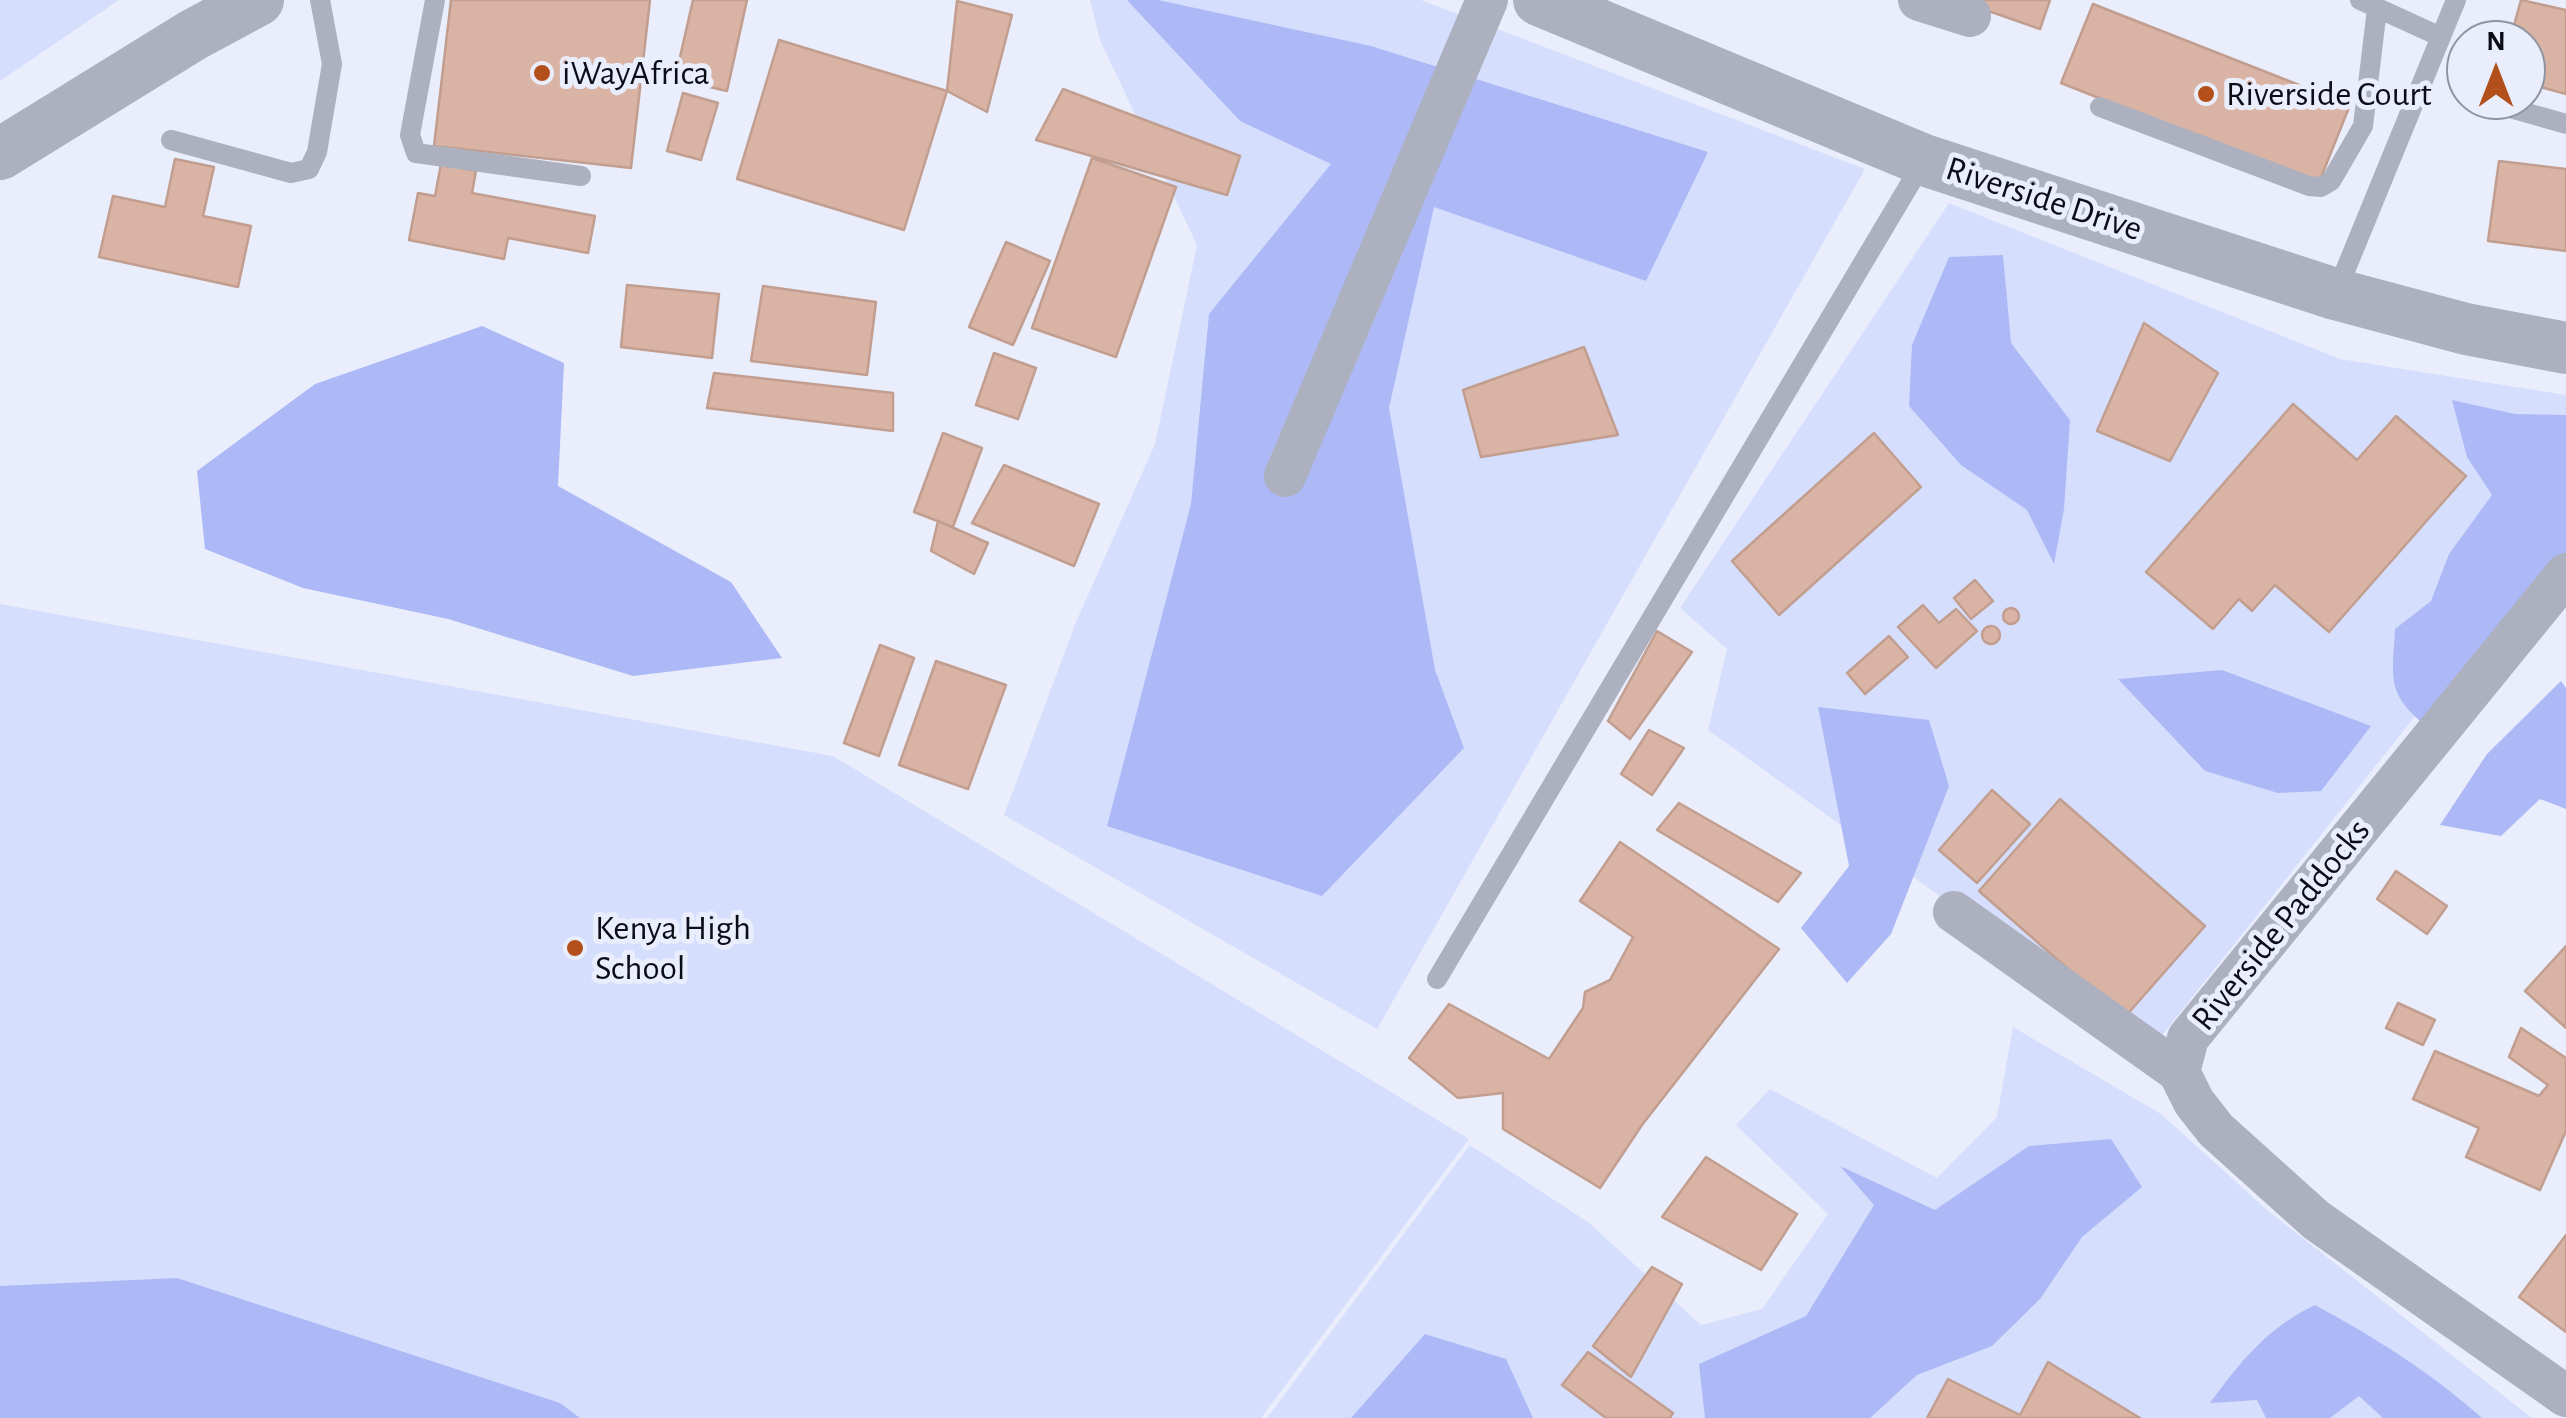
<!DOCTYPE html>
<html>
<head>
<meta charset="utf-8">
<style>
  body { margin:0 }
  #map { position:relative; width:2566px; height:1418px; overflow:hidden; background:#eaeefc; font-family:"Alegreya Sans",sans-serif }
  canvas { display:block }
  .north { position:absolute; left:2446px; top:20px; width:100px; height:100px; box-sizing:border-box; background:#eaeefc; border:2px solid #9094a0; border-radius:50%; rotate:0deg; font-size:28px; font-weight:700; line-height:40px; text-align:center; color:#0a0c17 }
  .north::after { content:''; display:block; margin:auto; width:35px; height:45px; background:#b24f1b; clip-path:polygon(50% 0,100% 100%,50% 72%,0 100%) }
</style>
</head>
<body>
<div id="map">
<canvas width="2566" height="1418"></canvas>
<div class="north">N</div>
</div>
<script>
const g = document.querySelector('canvas').getContext('2d');
g.lineJoin = 'round';
function fillPath(path, color) { g.fillStyle = color; g.fill(path, 'evenodd'); }
function strokePath(path, color, width, dash) { g.strokeStyle = color; g.lineWidth = width; g.lineCap = dash ? 'butt' : 'round'; g.setLineDash(dash || []); g.stroke(path); }
function drawText(font, color, halo, rows, align = 'center') {
  g.font = font + ' "Alegreya Sans",sans-serif'; g.lineWidth = 10; g.setLineDash([]); g.textBaseline = 'middle'; g.strokeStyle = halo; g.fillStyle = color; for (const [text, x, y, turn = 0] of rows) {
    g.save(); g.translate(x, y); g.rotate((+turn || 0) * Math.PI / 180); g.textAlign = isNaN(turn) ? turn : align; if (halo) g.strokeText(text, 0, 0); g.fillText(text, 0, 0); g.restore();
  }
}
const green = new Path2D(`
  M0,0H119L0,81Z
  M1090,0H1421L1865,169L1377,1029L1004,815L1076,622L1155,444L1197,245L1100,40Z
  M1949,203L2340,359L2566,395V515L2546,551L2152,1048L1708,730L1727,649L1680,608Z
  M0,604L833,756L1469,1139L1261,1418H0Z
  M2013,1027L2161,1114L2267,1210L2532,1418H1267L1470,1145L1588,1222L1701,1325L1762,1309L1828,1214L1736,1125L1770,1089L1937,1178L1997,1117Z`);
const forest = new Path2D(`
  M1127,0H1158L1371,46L1708,152L1646,281L1434,207L1389,408L1435,670L1464,748L1322,896L1107,826L1191,504L1209,314L1331,164L1240,121Z
  M2003,255L2011,343L2070,420L2064,509L2054,564L2027,510L1961,465L1909,406L1912,345L1949,257Z
  M482,326L564,363L558,486L731,582L782,658L633,676L448,619L303,588L205,549L197,471L315,384Z
  M2452,400L2515,414L2566,415V555L2425,725C2385,692 2393,677 2395,629L2431,601L2449,554L2492,495L2467,457Z
  M2222,670L2371,726L2321,791L2278,793L2205,771L2118,679Z
  M2561,681L2566,688V809L2540,799L2501,836L2440,825L2487,754Z
  M1818,707L1929,720L1949,786L1891,934L1847,983L1801,928L1849,866Z
  M2111,1139L2142,1187L2082,1237L2040,1299L1992,1346L1917,1375L1870,1418H1705L1699,1364L1806,1316L1874,1205L1840,1166L1935,1210L2029,1146Z
  M177,1278L560,1403L580,1418H0V1286Z
  M2315,1305C2376,1338 2430,1372 2482,1418H2383L2359,1396L2330,1418H2266L2257,1400L2210,1403C2241,1361 2267,1328 2315,1305Z
  M1425,1334L1506,1359L1533,1418H1351Z`);
const building = new Path2D(`
  M451,0H650L631,168L434,146Z
  M693,0H747L727,91L675,79Z
  M1957,0H2050L2040,29Z
  M2521,0L2566,10V94L2526,83V40H2510Z
  M957,1L1012,15L987,112L947,91Z
  M2093,4L2350,105L2318,185L2061,83Z
  M779,40L947,91L904,230L737,179Z
  M1063,89L1240,156L1227,195L1036,140Z
  M683,93L718,103L701,160L667,151Z
  M1092,158L1176,187L1116,357L1032,328Z
  M175,159L214,167L203,216L251,226L238,287L99,257L113,196L165,207Z
  M2499,161L2566,169V251L2488,241Z
  M441,164L476,171L472,193L595,216L588,253L508,238L504,259L409,240L418,193L435,196Z
  M1006,242L1050,261L1013,345L969,327Z
  M627,285L719,294L712,358L621,347Z
  M763,286L876,302L867,375L751,361Z
  M2144,323L2218,373L2170,461L2097,431Z
  M1584,347L1618,435L1481,457L1463,390Z
  M994,353L1036,368L1018,419L976,405Z
  M714,373L893,393V431L707,408Z
  M2293,404L2357,460L2396,416L2466,476L2329,632L2275,585L2252,611L2239,599L2213,629L2146,572Z
  M943,433L982,448L953,527L914,512Z
  M1874,433L1921,487L1779,615L1732,561Z
  M1004,465L1099,504L1074,566L972,523Z
  M938,521L988,543L974,574L931,551Z
  M1975,580L1993,601L1971,619L1954,598Z
  M1923,605L1939,623L1956,609L1977,631L1936,668L1898,627Z
  M2003 616a8 8 0 1 1 16 0a8 8 0 1 1-16 0Z
  M1982 635a9 9 0 1 1 18 0a9 9 0 1 1-18 0Z
  M1657,631L1692,652L1630,739L1608,721Z
  M1889,636L1908,657L1865,694L1847,673Z
  M880,645L914,658L879,756L844,743Z
  M936,661L1006,685L968,789L899,765Z
  M1649,730L1684,748L1652,795L1621,774Z
  M1992,790L2030,824L1977,883L1939,850Z
  M2060,799L2205,926L2124,1018L1979,891Z
  M1679,803L1801,873L1778,902L1657,830Z
  M1620,842L1779,949L1642,1125L1600,1188L1503,1129V1093L1458,1098L1409,1058L1449,1004L1549,1059L1583,1008L1585,992L1610,980L1633,937L1580,901Z
  M2396,871L2447,906L2427,934L2377,899Z
  M2566,946V1028L2525,991Z
  M2398,1003L2435,1020L2423,1045L2386,1028Z
  M2521,1028L2566,1058V1131L2540,1190L2466,1157L2479,1128L2413,1099L2435,1051L2539,1096L2548,1085L2509,1057Z
  M1706,1157L1797,1214L1761,1270L1662,1217Z
  M2566,1235V1332L2519,1297Z
  M1652,1267L1682,1284L1631,1377L1593,1346Z
  M1588,1352L1673,1413L1670,1418H1606L1562,1385Z
  M2048,1362L2140,1418H1927L1948,1379L2020,1415Z`);
const service = new Path2D(`
  M435,0L410,135L416,153L581,176
  M2360,0L2441,37
  M2485,101L2566,124
  M2100,107L2309,186L2321,187L2331,181L2363,126L2377,9
  M171,140L291,173L309,169L317,152L332,64L320,0
  M2336,293L2456,0
  M1437,979L1923,162`);
const minor = new Path2D(`
  M1919,0L1970,16
  M1285,476L1487,0
  M2566,574L2188,1038L2179,1072L2194,1102L2216,1130L2316,1220L2566,1396
  M1954,912L2179,1072`);
const tertiary = new Path2D(`
  M1539,0L1924,160L2335,294L2466,329L2566,348
  M0,154L193,35L258,0`);
const markers = [
  [542,73,10,"#b24f1b"],
  [2206,94,10,"#b24f1b"],
  [575,948,10,"#b24f1b"]
];
const poiNames = [
  ["iWayAfrica",562,73],
  ["Riverside Court",2226,94],
  ["Kenya High",595,928],
  ["School",595,968]
];
const streetNames = [
  ["Riverside Drive",2044,199,18],
  ["Riverside Paddocks",2281,925,-51]
];
fillPath(green, '#d6defd');
fillPath(forest, '#adb9f6');
fillPath(building, '#d9b4a5');
strokePath(building, '#c19e8f', 2.5);
strokePath(service, '#acb0bf', 20);
strokePath(minor, '#acb0bf', 42);
strokePath(tertiary, '#acb0bf', 52);
for (const [x, y, r, color] of markers) { const dot = new Path2D(); dot.arc(x, y, r, 0, 2 * Math.PI); g.fillStyle = color; g.fill(dot); strokePath(dot, '#eaeefc', 4); }
drawText('35px', '#0a0c17', '#eaeefc', poiNames, 'left');
drawText('35px', '#0a0c17', '#eaeefc', streetNames);
</script>
</body>
</html>
